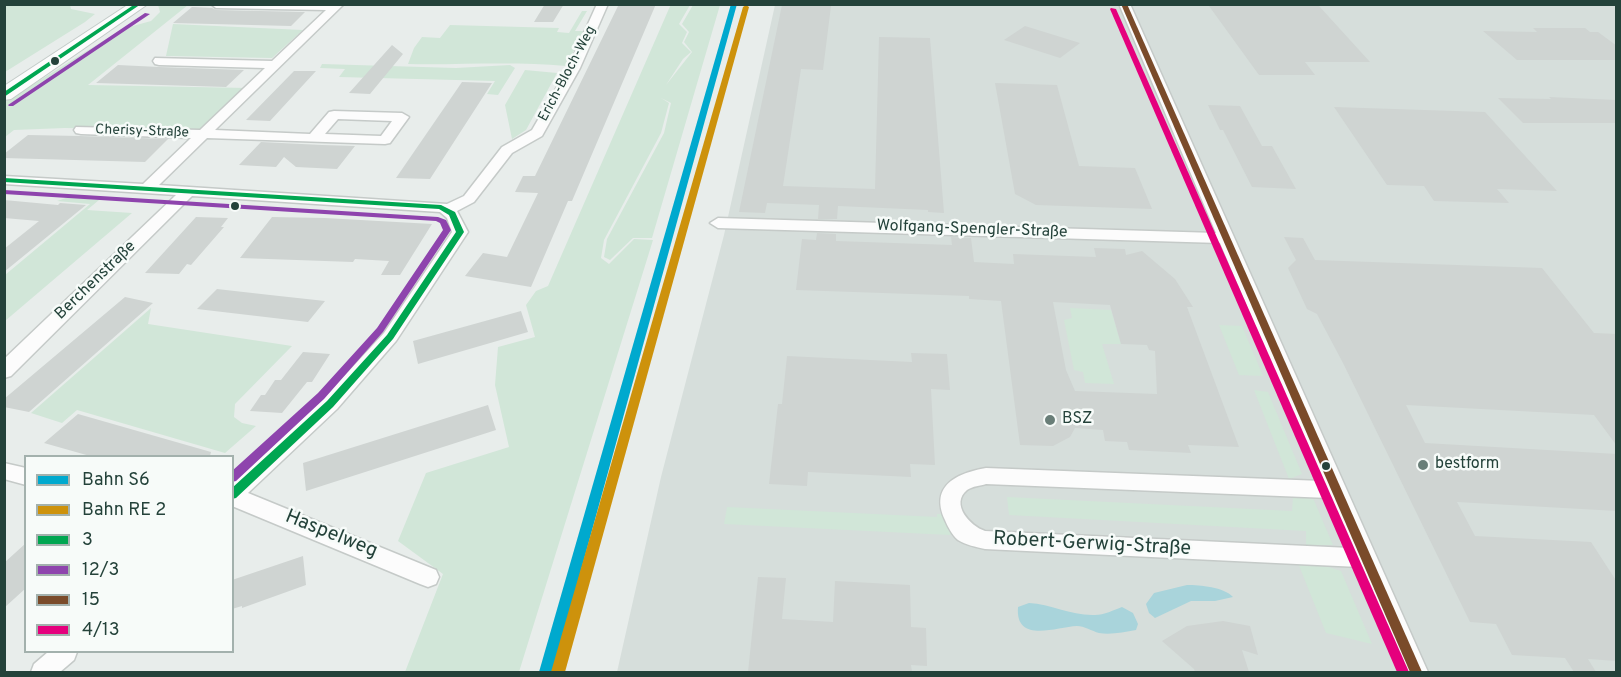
<!DOCTYPE html>
<html>
<head>
<meta charset="utf-8">
<style>
  body { margin:0 }
  #map { position:relative; width:1621px; height:677px; overflow:hidden; background:#e8edeb; font-family:Overpass,sans-serif }
  canvas { display:block }
  .frame { position:absolute; inset:0; border:6px solid #24423a; pointer-events:none }
  .legend { position:absolute; left:24px; top:455px; width:210px; height:198px; box-sizing:border-box; background:#f7fbf9; border:2px solid #a3b1ad; margin:0; padding:8px 10px; list-style:none; font-size:18px; color:#24423a }
  .legend li { display:flex; align-items:center; gap:12px; height:30px }
  .legend b { width:30px; border:2px solid #a3b1ad }
</style>
</head>
<body>
<div id="map">
<canvas width="1621" height="677"></canvas>
<div class="frame"></div>
<ul class="legend">
<li><b style="height:8px;background:#00a9ce"></b>Bahn S6</li>
<li><b style="height:8px;background:#cd920c"></b>Bahn RE 2</li>
<li><b style="height:8px;background:#00a651"></b>3</li>
<li><b style="height:8px;background:#8e44ad"></b>12/3</li>
<li><b style="height:8px;background:#7a4b2a"></b>15</li>
<li><b style="height:8px;background:#e5007d"></b>4/13</li>
</ul>
</div>
<script>
const g = document.querySelector('canvas').getContext('2d');
g.lineJoin = 'round';
function fillPath(path, color) { g.fillStyle = color; g.fill(path, 'evenodd'); }
function strokePath(path, color, width, dash) { g.strokeStyle = color; g.lineWidth = width; g.lineCap = dash ? 'butt' : 'round'; g.setLineDash(dash || []); g.stroke(path); }
function drawText(font, color, halo, rows, align = 'center') {
  g.font = font + ' Overpass,sans-serif'; g.lineWidth = 5; g.setLineDash([]); g.textBaseline = 'middle'; g.strokeStyle = halo; g.fillStyle = color; for (const [text, x, y, turn = 0] of rows) {
    g.save(); g.translate(x, y); g.rotate((+turn || 0) * Math.PI / 180); g.textAlign = isNaN(turn) ? turn : align; if (halo) g.strokeText(text, 0, 0); g.fillText(text, 0, 0); g.restore();
  }
}
const built = new Path2D(`
  M775,5H1616V672H617L661,477L724,235Z`);
const green = new Path2D(`
  M5,4L70,5L71,9L95,14L85,22L5,72Z
  M671,4L690,5L679,24L687,32L682,43L691,52L683,59L666,85L692,52L684,42L689,32L682,24L693,5H720L652,238H633L610,260L604,257L607,239L664,133L671,103L661,98L669,103L661,133L604,240L601,258L609,264L634,239L653,240L519,672H405L443,574L398,541L426,473L509,447L495,385L498,347L535,337L526,305L536,291L548,286Z
  M158,5H188L88,85L248,88L198,131L65,128L14,130L5,137V102L122,29L151,21L160,12Z
  M582,11H587L575,31H584L566,66C514,61 461,65 408,64L414,48L422,37L440,38L450,25L559,28L557,32L569,33Z
  M173,24L303,30L272,58L166,56Z
  M322,64L456,68L510,65L515,68L498,95L487,94L495,81L339,77L345,69L320,68Z
  M525,70L557,73L526,130L512,139L505,105Z
  M69,197L99,200L87,210L132,213L5,321V275L90,204L57,201Z
  M151,308L148,324L292,346L235,404L234,417L242,423L256,426L225,453L77,410L62,423L31,413Z
  M1070,308L1111,310L1121,344H1102L1114,384L1085,383L1083,372L1074,370L1064,320L1072,318Z
  M1219,325L1242,326L1263,376L1239,375Z
  M1254,390L1268,392L1302,474L1289,479Z
  M1007,497L1292,511L1293,497L1313,498L1333,545H1306V531L1009,515Z
  M727,507L937,517V514H943L953,529L950,535L724,524Z
  M1298,563H1316L1341,571L1372,644L1326,633Z`);
const water = new Path2D(`
  M1187,585C1200,585 1224,587 1233,597L1215,601H1191L1155,618L1149,613L1146,604L1154,593Z
  M1029,603C1051,604 1072,616 1095,615C1104,615 1114,610 1122,607L1133,613L1138,624L1136,630C1124,632 1111,635 1099,633C1092,631 1084,626 1077,626C1056,627 1015,644 1018,607Z`);
const building = new Path2D(`
  M545,4H564L553,22H534Z
  M619,4H656L572,201H568L531,287L465,276L483,253L507,257L538,193L515,192L523,176H535Z
  M1267,4L1319,6L1370,62H1305L1315,75H1259L1209,6H1269Z
  M782,5L831,6L823,70L801,69L783,186L875,189L879,37L930,38L944,213L928,212V210L838,206L837,219H818L819,205L767,203L765,213L739,212Z
  M192,7L212,8L216,10L305,12L291,26L173,23Z
  M1025,26L1080,43L1060,58L1004,40Z
  M1533,28H1585L1590,32H1598L1617,46V60H1517L1483,31L1537,32Z
  M392,45L403,54L370,94L349,93Z
  M118,65L159,67L244,70L226,87L96,83Z
  M294,71H316L270,121L246,120Z
  M462,82L492,83L430,179L396,178Z
  M995,83L1057,85L1079,166L1135,168L1152,209L1036,205L1015,194Z
  M1549,97L1617,100V123H1523L1498,98L1551,99Z
  M1208,105L1240,106L1262,146H1272L1296,189L1252,187L1223,130H1220Z
  M1334,107L1485,112L1557,191L1497,189L1509,203L1434,201L1424,186L1387,185Z
  M28,135L80,136L168,139L145,162L4,158V154Z
  M261,142L322,145L355,146L337,169L296,167L284,157L276,167L239,165Z
  M4,200L58,205L60,203L86,205L4,272V249L39,221L4,218Z
  M196,217L228,218L221,227H224L191,265L187,264L179,274L145,273Z
  M272,217L325,218L432,224L400,275H381L389,261L355,259L353,262L240,258Z
  M817,233L836,234V241L952,245L951,237L971,238L974,262L1014,264L1013,254L1096,257L1094,248L1125,249L1126,255L1142,251L1175,279L1193,307H1187L1239,447L1188,445L1191,453L1129,450L1127,442L1105,441L1103,430L1075,428L1070,437L1053,446L1020,445L1001,301L969,299V296L796,290L802,239L816,240ZM1053,302L1110,305L1121,344L1147,345L1149,350L1155,351L1157,394L1075,391L1066,370Z
  M1284,237L1303,238L1315,260L1542,268L1594,333L1617,334V446L1594,415L1406,405L1425,443L1617,454V511L1457,502L1475,536L1591,542L1617,582V661L1588,659L1596,672H1574L1565,658L1512,655L1496,624L1470,622L1343,363L1317,314L1307,309L1288,268L1296,260Z
  M217,289L270,295L325,301L308,322L197,309Z
  M125,297L153,303L29,412L4,407V399Z
  M521,311L528,332L418,364L413,341Z
  M303,352L330,354L312,382H307L282,413L250,411L261,395H265L275,380H281Z
  M911,353L947,354L950,390L931,389L935,465L910,464L911,477L808,472L807,486L769,484L778,404H782L787,356L912,362Z
  M488,405L496,430L306,491L303,463Z
  M78,414L211,452L210,456H90L44,443Z
  M26,543V588L4,608V563Z
  M303,556L306,585L242,608V606L232,609V580Z
  M758,577L786,578L782,619L833,622L835,581L910,585L911,627L926,628L927,666L911,665L912,672H748Z
  M1223,621L1250,626L1258,655L1242,650L1249,672H1195L1194,669L1162,641L1187,626Z`);
const minor = new Path2D(`
  M211,4H344L215,130L310,134L329,112L334,111L402,113L409,117L390,143L385,144L207,138L159,185L447,204L464,196L502,147L532,130L568,68L597,4H608L580,68L542,136L512,153L474,202L457,211L468,232L396,341L337,409L248,493L436,570L439,577L436,584L428,587L420,584L232,506V482L323,399L384,333L452,232L447,218L440,212L192,196L11,376L4,378V359L176,195L4,184V176L143,184L191,138L81,134L76,133L74,130L76,127L200,130L265,68L159,65L155,64L153,61L155,58L272,61L326,10L216,8ZM338,119L392,121L381,136L325,134Z
  M1119,4H1130L1428,672H1404L1359,567L985,549C976,547 966,545 958,540C952,535 948,527 945,520C929,485 958,473 986,468L1322,481L1220,243L718,228L710,223L718,218L1216,233ZM986,484L1329,498L1350,548L985,531C970,526 950,504 967,490C973,486 980,486 986,484Z
  M4,463L26,468V485L4,479Z
  M48,652H77L74,660L60,672H31L34,664Z`);
const secondary = new Path2D(`
  M129,4H148L11,99L4,100V86Z`);
const bus1 = new Path2D(`
  M135,4H141L4,97V92Z
  M4,178L441,205L455,212L464,232L393,339L333,407L236,498L232,499V488L327,401L387,335L456,232L449,215L439,209L4,182Z`);
const bus2 = new Path2D(`
  M145,13L150,14L13,106H9L8,105Z
  M4,190L438,217L446,220L451,230L383,332L324,399L236,481L232,482V471L318,393L377,328L443,230L440,223L436,221L4,194Z`);
const bus3 = new Path2D(`
  M1121,4H1127L1422,672H1410Z`);
const bus4 = new Path2D(`
  M1111,8L1116,9L1409,672H1397L1110,9Z`);
const rail1 = new Path2D(`
  M731,4H737L553,672H539Z`);
const rail2 = new Path2D(`
  M746,5L749,7L565,672H551L743,7Z`);
const markers = [
  [55,61,5,"#24423a"],
  [235,206,5,"#24423a"],
  [1050,420,6,"#697e78"],
  [1423,465,6,"#697e78"],
  [1326,466,5,"#24423a"]
];
const farStreetnames = [
  ["Erich-Bloch-Weg",568,74,-62],
  ["Cherisy-Straße",142,132,2]
];
const streetNames = [
  ["Wolfgang-Spengler-Straße",972,230,2],
  ["Berchenstraße",96,281,-44]
];
const poiNames = [
  ["BSZ",1062,420],
  ["bestform",1435,465]
];
const nearStreetnames = [
  ["Haspelweg",331,535,22],
  ["Robert-Gerwig-Straße",1092,545,3]
];
fillPath(built, '#d6dedb');
fillPath(green, '#d1e6d8');
fillPath(water, '#a9d4db');
fillPath(building, '#cfd4d2');
strokePath(minor, '#c5cac8', 3);
strokePath(secondary, '#c3cbc8', 2);
fillPath(minor, '#fcfcfc');
fillPath(secondary, '#fcfcfc');
fillPath(bus1, '#00a651');
fillPath(bus2, '#8e44ad');
fillPath(bus3, '#7a4b2a');
fillPath(bus4, '#e5007d');
fillPath(rail1, '#00a9ce');
fillPath(rail2, '#cd920c');
for (const [x, y, r, color] of markers) { const dot = new Path2D(); dot.arc(x, y, r, 0, 2 * Math.PI); g.fillStyle = color; g.fill(dot); strokePath(dot, '#f7fbf9', 2); }
drawText('14px', '#24423a', '#f7fbf9', farStreetnames);
drawText('16px', '#24423a', '#f7fbf9', streetNames);
drawText('16px', '#24423a', '#f7fbf9', poiNames, 'left');
drawText('20px', '#24423a', '#f7fbf9', nearStreetnames);
</script>
</body>
</html>
